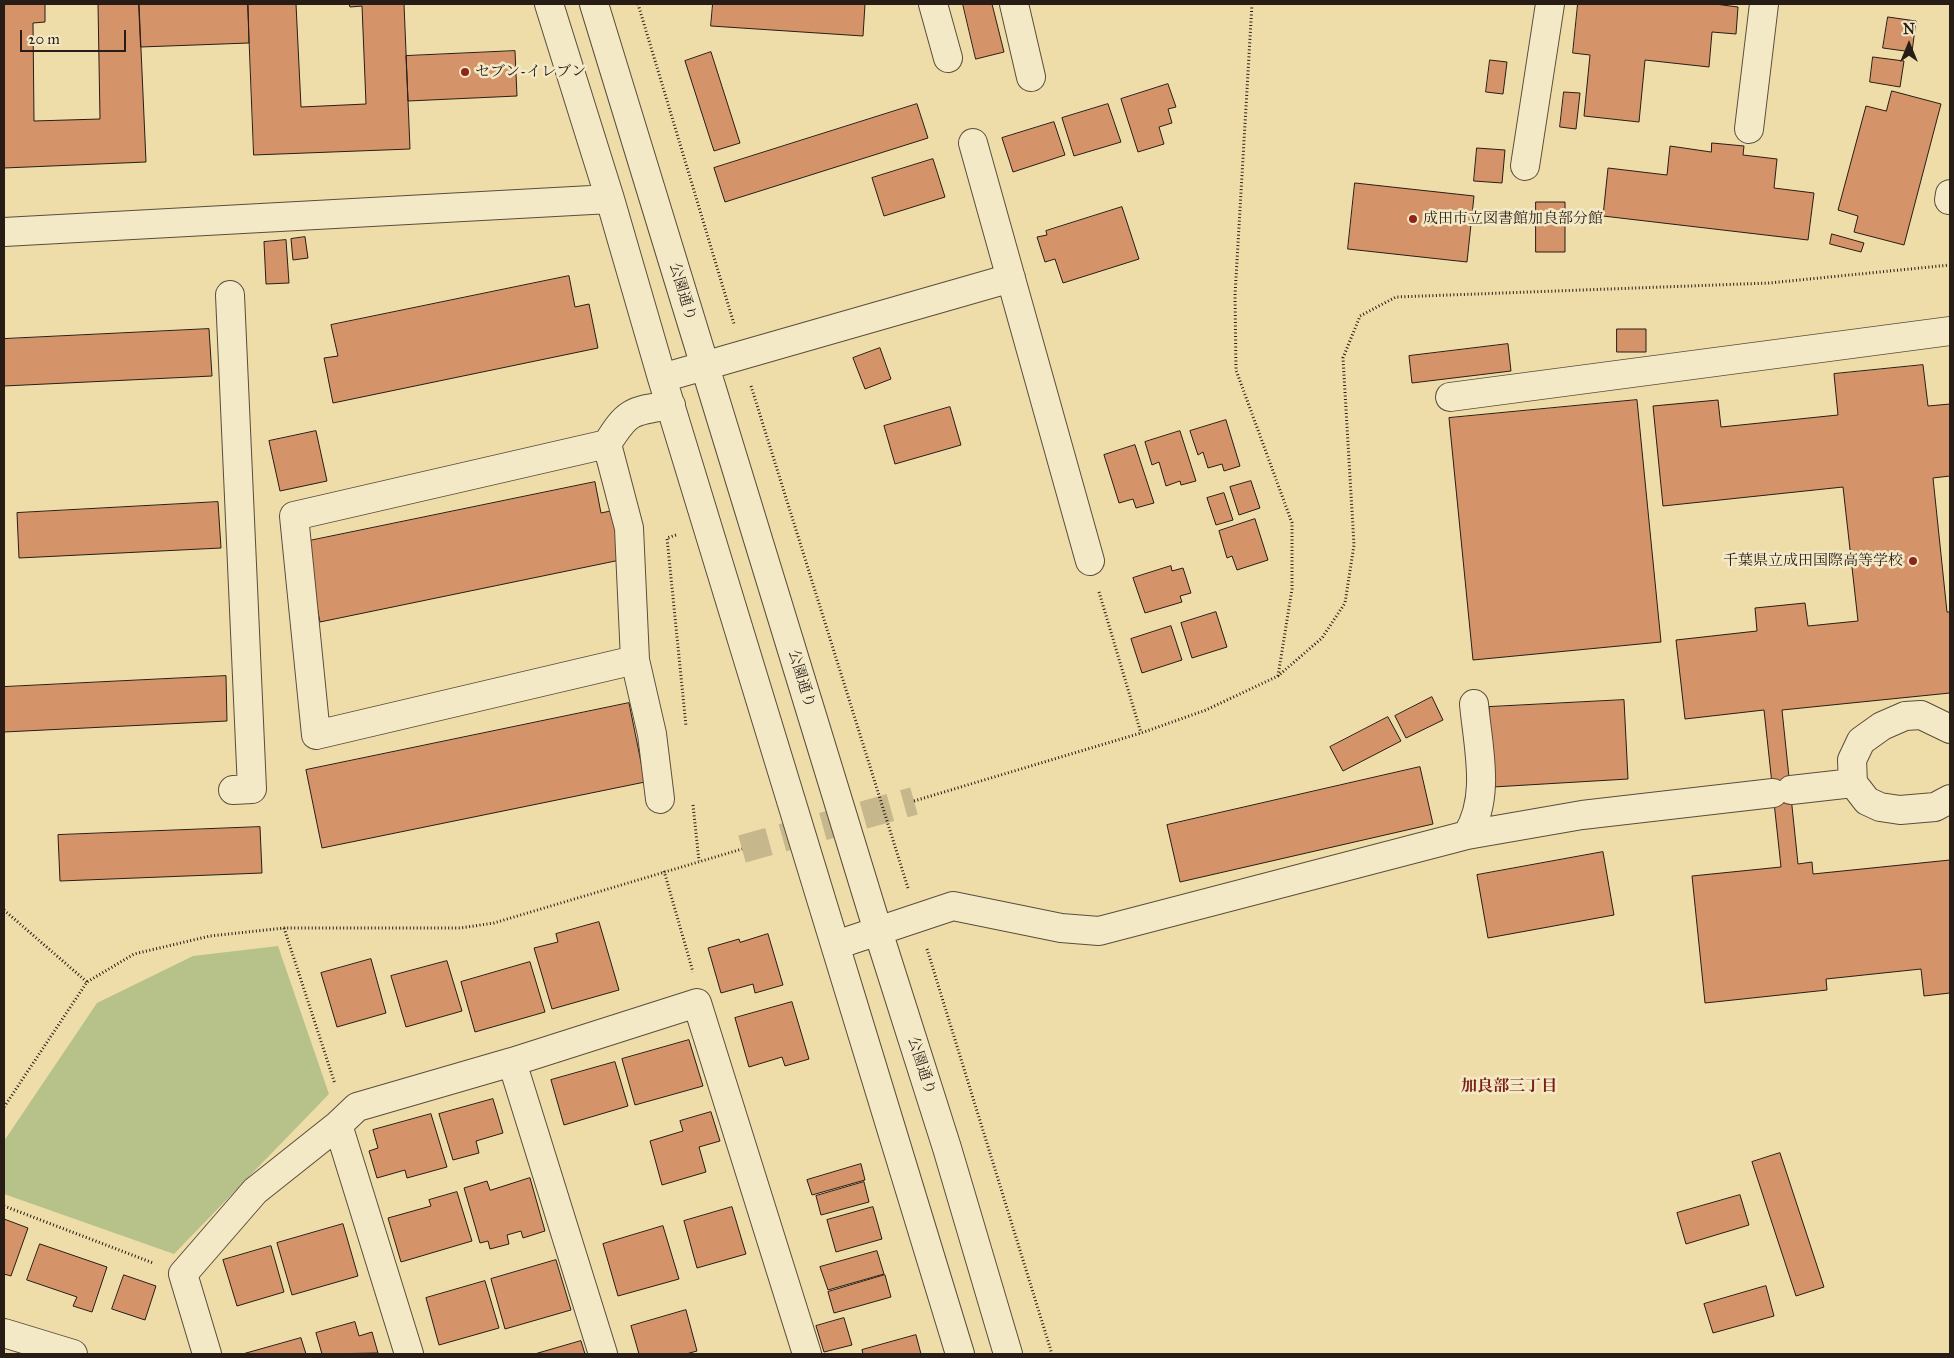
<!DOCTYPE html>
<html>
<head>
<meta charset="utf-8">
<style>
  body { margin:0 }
  #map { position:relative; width:1954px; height:1358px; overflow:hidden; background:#eedda9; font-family:"IM FELL Great Primer",serif }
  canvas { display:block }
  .frame { position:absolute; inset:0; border:5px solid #281d16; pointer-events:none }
  .north { position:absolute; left:1884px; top:20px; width:50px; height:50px; -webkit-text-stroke:4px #f4e9c7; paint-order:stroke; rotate:0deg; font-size:14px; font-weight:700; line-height:20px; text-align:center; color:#281d16 }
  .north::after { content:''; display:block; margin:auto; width:18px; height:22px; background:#281d16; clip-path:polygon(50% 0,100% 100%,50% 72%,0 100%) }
  .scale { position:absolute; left:20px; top:30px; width:106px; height:22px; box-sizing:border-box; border:2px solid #281d16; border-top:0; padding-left:6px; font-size:15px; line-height:18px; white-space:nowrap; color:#281d16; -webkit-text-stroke:4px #f4e9c7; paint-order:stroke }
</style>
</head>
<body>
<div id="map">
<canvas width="1954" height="1358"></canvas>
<div class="frame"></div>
<div class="north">N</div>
<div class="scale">20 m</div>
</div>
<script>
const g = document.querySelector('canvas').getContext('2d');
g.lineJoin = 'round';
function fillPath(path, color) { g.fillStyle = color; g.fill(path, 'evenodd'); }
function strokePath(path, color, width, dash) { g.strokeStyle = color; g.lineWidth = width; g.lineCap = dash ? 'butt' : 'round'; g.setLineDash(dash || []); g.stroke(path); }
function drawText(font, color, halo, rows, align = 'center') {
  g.font = font + ' "IM FELL Great Primer","Noto Serif JP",serif'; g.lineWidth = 5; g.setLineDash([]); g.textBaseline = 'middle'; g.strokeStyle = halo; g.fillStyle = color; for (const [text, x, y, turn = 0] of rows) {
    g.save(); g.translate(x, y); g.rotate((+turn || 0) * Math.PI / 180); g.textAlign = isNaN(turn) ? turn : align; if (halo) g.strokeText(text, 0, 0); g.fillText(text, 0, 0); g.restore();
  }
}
const green = new Path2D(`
  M278,946L329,1094L174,1254L4,1194V1141L97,1003L193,956Z`);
const building = new Path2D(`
  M4,4H45V22L33,23L34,121L100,119L98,4H139L146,162L4,168Z
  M139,4H248L249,43L141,47Z
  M248,4H296L301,107L366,104L362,6L350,7L349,4H404L410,149L254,155Z
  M713,4H865L863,36L711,26Z
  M963,4H992L1004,52L976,59Z
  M1578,4H1715L1738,7L1736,34L1712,32L1709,67L1645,60L1639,122L1584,116L1590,55L1573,53Z
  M1888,17L1916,21L1912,52L1883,48Z
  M515,51L517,96L408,101L406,56Z
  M711,52L740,143L714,151L685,61Z
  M1873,57L1904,61L1900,87L1870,82Z
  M1490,60L1507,62L1503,94L1486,92Z
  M1168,84L1176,107L1168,109L1172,123L1159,127L1164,144L1138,152L1121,99Z
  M1892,91L1941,104L1904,245L1854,232L1858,216L1838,210L1866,106L1886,111Z
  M1564,92L1580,93L1576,129L1560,127Z
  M917,104L928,138L725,202L714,168Z
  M1108,104L1121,142L1074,156L1062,118Z
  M1054,122L1065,155L1013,172L1002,138Z
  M1712,143L1744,146L1743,155L1777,159L1774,188L1814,193L1808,240L1603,216L1608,168L1667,175L1670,146L1711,152Z
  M1477,148L1505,150L1502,183L1474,181Z
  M933,159L945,197L884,216L872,178Z
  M1355,183L1474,196L1467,262L1348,249Z
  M1536,202H1565V252H1536Z
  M1122,207L1139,259L1063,283L1055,259L1045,262L1037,237L1047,235L1046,231Z
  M1832,234L1864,243L1861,252L1830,244Z
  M305,237L308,258L293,260L291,239Z
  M286,240L289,283L266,284L264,242Z
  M569,276L575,307L589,304L598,348L333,403L324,358L338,356L331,325Z
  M209,329L212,376L4,386V339Z
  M1617,329H1646V352H1617Z
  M1508,344L1511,371L1412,383L1409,356Z
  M880,348L891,379L865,389L853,358Z
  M1923,365L1928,406L1950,404V476L1933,478L1947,612H1950V693L1782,710L1798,864L1812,862L1813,874L1950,860V993L1924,996L1921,969L1826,979L1827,990L1705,1003L1692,876L1781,867L1764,710L1685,719L1676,640L1757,631L1755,608L1805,603L1808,626L1858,621L1843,487L1663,506L1653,406L1718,400L1721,427L1838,415L1834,374Z
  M1637,400L1661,642L1473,660L1449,418Z
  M950,407L961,445L895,464L884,426Z
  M1226,420L1240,466L1224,471L1222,464L1208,468L1203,452L1198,455L1190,431Z
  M316,431L327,481L280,491L269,441Z
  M1180,431L1196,481L1181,485L1180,481L1166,486L1159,462L1152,465L1145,442Z
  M1135,445L1154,503L1136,508L1133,499L1119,503L1104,455Z
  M1251,481L1260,508L1239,515L1230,487Z
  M595,482L601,513L615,510L625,559L320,622L304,542Z
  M1224,493L1233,520L1216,525L1207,498Z
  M218,502L221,548L19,558L17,513Z
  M1255,519L1268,560L1237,570L1232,556L1227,558L1219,531Z
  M1171,566L1172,571L1183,568L1191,593L1180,596L1182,602L1145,613L1133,578Z
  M1216,612L1227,647L1192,658L1181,623Z
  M1171,626L1182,660L1142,673L1131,639Z
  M226,676L227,721L4,732V687Z
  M1432,697L1443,720L1406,738L1395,716Z
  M1624,700L1628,779L1493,787L1489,707Z
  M629,703L645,782L322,848L306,770Z
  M1388,717L1401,741L1343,771L1330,747Z
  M1420,767L1433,824L1180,882L1167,825Z
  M260,827L262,873L60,881L58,835Z
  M1603,852L1614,915L1488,938L1477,875Z
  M599,922L619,990L552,1009L534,948L558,942L556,934Z
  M768,934L783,985L755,993L753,984L721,993L708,948L739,939L740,942Z
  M371,959L386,1013L337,1027L321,973Z
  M447,961L462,1011L406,1027L391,976Z
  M530,962L545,1012L475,1032L461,982Z
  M792,1002L809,1059L785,1066L782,1057L749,1067L735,1018Z
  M689,1040L703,1086L635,1105L622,1059Z
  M615,1062L628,1106L564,1125L551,1080Z
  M493,1099L503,1133L476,1141L479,1153L453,1160L439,1114Z
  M711,1112L720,1141L699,1147L706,1172L662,1185L650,1141L683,1131L680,1121Z
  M431,1114L447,1167L407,1178L405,1170L377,1178L369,1151L378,1148L373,1130Z
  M1780,1153L1824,1287L1796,1296L1752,1162Z
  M861,1164L865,1180L812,1195L807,1180Z
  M530,1178L545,1231L523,1238L521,1231L507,1235L509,1244L490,1249L488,1241L480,1243L464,1188L487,1181L490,1190Z
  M864,1182L869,1202L821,1215L816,1196Z
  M457,1192L472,1241L401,1262L388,1218L431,1206L429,1200Z
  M1740,1195L1749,1225L1686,1244L1677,1213Z
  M732,1207L746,1254L697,1268L684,1221Z
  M873,1207L882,1239L836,1252L827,1220Z
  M4,1219L28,1228L11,1276L4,1274Z
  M343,1224L358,1276L292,1295L277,1243Z
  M663,1226L679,1279L618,1296L603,1244Z
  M40,1244L107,1267L92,1312L73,1306L77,1297L27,1280Z
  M271,1246L284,1292L237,1306L223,1260Z
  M877,1251L884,1274L828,1290L820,1267Z
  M556,1260L571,1310L505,1329L491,1279Z
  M124,1275L156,1286L145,1320L112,1309Z
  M885,1275L891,1297L834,1313L828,1292Z
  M485,1281L499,1328L439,1345L426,1298Z
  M1766,1286L1774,1316L1713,1333L1704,1304Z
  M686,1310L697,1351L686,1354H639L631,1326Z
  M844,1318L852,1345L824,1352L816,1326Z
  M355,1322L359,1336L372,1332L378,1353L322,1354L316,1333Z
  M916,1335L921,1354H863L862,1350Z
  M301,1338L306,1354H243Z
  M581,1341L585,1354H535Z`);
const minorTunnel = new Path2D(`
  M742,849L914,801`);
const path = new Path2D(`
  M638,4L734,324
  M1252,4L1235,295L1236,370L1292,523V589L1278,676
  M751,386L908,888
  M676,535L667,538L686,726
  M1099,592L1141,733
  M914,801L1141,733L1206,710L1278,676L1322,638L1345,603L1354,545L1343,358L1360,316L1396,297L1769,283L1950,265
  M693,805L699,861
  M664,871L693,972
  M4,910L87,982
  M284,928L335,1084
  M927,949L1052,1354
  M4,1107L87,982L134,954L210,936L284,928H460L494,923L742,849
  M4,1206L153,1263`);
const minor = new Path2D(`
  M549,4L610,199L662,378L960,1354
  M594,4L878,931L947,1148L1008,1354
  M933,4L948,58
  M1014,4L1031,77
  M1749,129L1764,4
  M973,143L1090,561
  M1525,166L1550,4
  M1949,200L1950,194
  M4,232L610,199
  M230,295L252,789L233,790
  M662,378L1011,278
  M1450,397L1950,331
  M607,444L294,516L316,735L635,660
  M1950,729L1921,715L1905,716L1882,726L1861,741L1852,760L1853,783L1867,801L1880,807L1900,810L1935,807L1950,799
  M1791,790L1853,783
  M660,799L652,734L635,660L629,528L607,444C628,410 632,411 671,405
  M1467,835C1491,797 1478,748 1474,704
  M836,945L953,906L1061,928L1099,931L1467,835L1582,815L1773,793
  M512,1062L603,1354
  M338,1125L409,1354
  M4,1333L73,1354
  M207,1354L183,1274L255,1191L338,1125L357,1107L512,1062L697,1003L807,1354`);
const markers = [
  [465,72,5,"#8f2418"],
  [1413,219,5,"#8f2418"],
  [1913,561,5,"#8f2418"]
];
const poiNames = [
  ["セブン-イレブン",475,72],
  ["成田市立図書館加良部分館",1423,219],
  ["千葉県立成田国際高等学校",1903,561,"right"]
];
const streetNames = [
  ["公園通り",682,292,73],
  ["公園通り",801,679,73],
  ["公園通り",921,1066,72]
];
const neighbourhoodNames = [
  ["加良部三丁目",1509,1087]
];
fillPath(green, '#b6c28a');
fillPath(building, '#d49369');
strokePath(building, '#281d16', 1);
strokePath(minorTunnel, '#c6b78c', 28, [28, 14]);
strokePath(minor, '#5a4d3b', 30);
strokePath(path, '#281d16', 3, [1, 2.5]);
strokePath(minor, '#f4e9c7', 28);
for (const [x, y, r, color] of markers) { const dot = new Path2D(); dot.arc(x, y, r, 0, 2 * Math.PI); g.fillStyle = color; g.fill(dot); strokePath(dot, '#f4e9c7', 2); }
drawText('15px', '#281d16', '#f4e9c7', poiNames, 'left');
drawText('15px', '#281d16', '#f4e9c7', streetNames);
drawText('bold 16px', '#7a1f14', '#f4e9c7', neighbourhoodNames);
</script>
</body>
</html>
